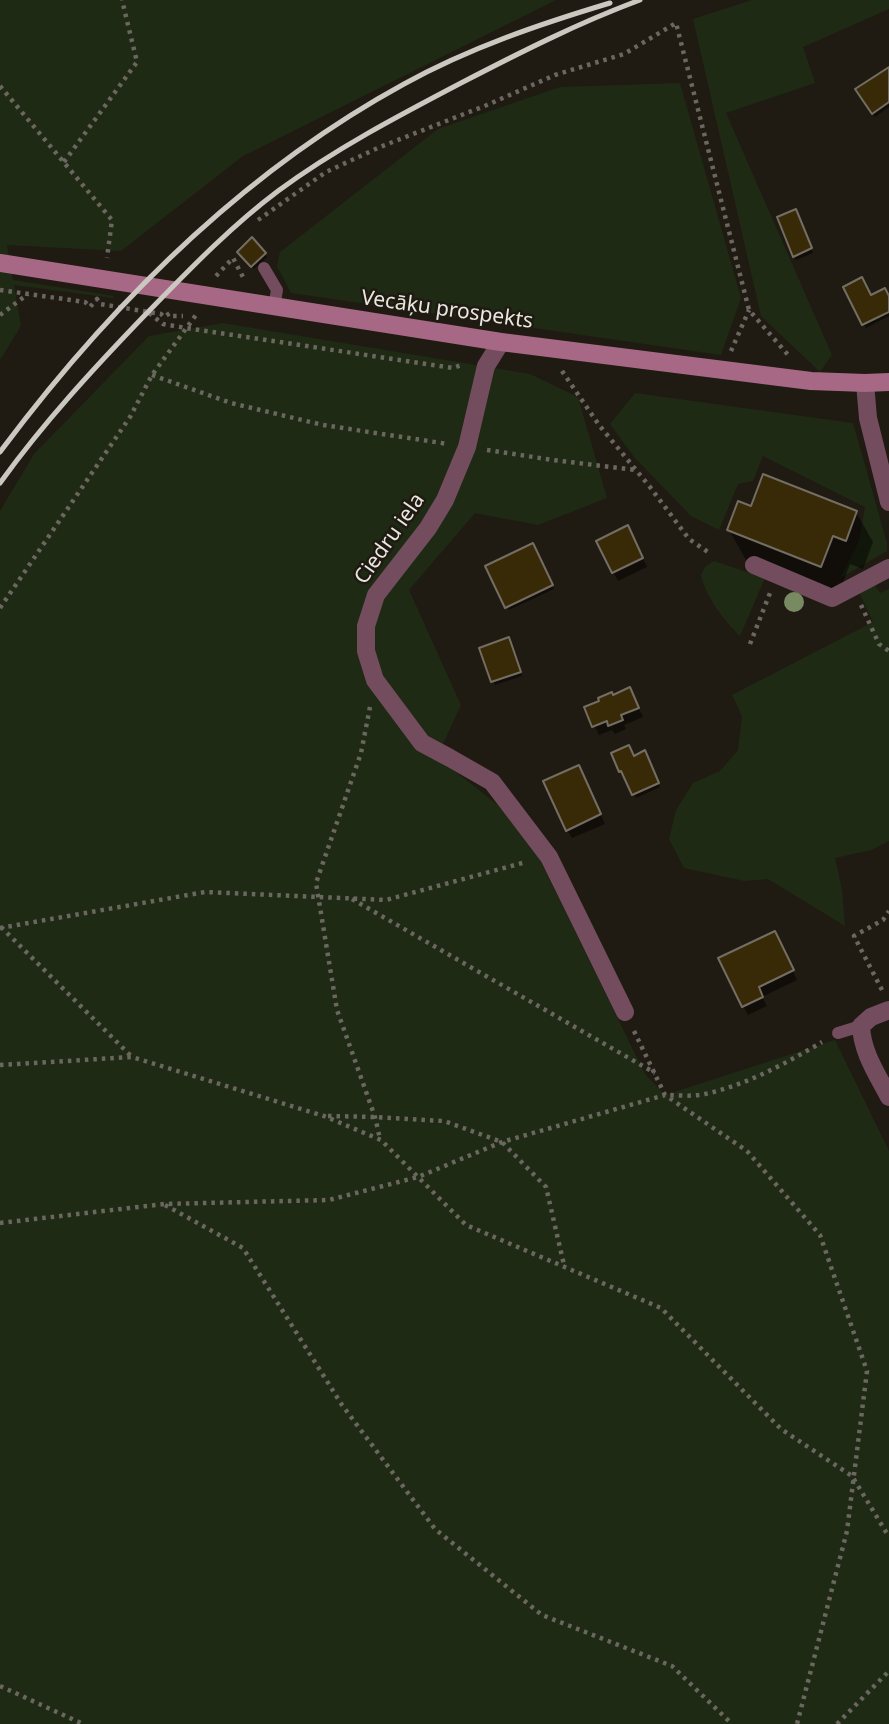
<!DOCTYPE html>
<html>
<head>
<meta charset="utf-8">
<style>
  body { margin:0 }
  canvas { display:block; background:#1f1a12 }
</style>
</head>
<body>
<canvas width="889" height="1724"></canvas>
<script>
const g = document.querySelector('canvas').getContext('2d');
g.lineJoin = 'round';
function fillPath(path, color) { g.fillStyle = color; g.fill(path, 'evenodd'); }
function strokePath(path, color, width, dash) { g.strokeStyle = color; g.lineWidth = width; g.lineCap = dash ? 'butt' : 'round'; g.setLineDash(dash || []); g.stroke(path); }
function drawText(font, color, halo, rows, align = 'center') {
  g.font = font + ' "Noto Sans",sans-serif'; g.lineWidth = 5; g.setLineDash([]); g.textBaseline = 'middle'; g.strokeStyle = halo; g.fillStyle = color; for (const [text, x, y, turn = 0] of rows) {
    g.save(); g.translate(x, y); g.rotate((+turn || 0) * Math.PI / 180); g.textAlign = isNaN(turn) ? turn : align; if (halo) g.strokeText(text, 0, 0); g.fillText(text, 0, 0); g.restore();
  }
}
const green = new Path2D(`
  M0,0H556L243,156L121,251L7,245L13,280L114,296L113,298L14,285L21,326L0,360Z
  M752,0H889V9L803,47L815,83L726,113L832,355L820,372L761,316L693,19Z
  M680,83L741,298L721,355L291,293L277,266L280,252L438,129L560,87Z
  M223,323L530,374L578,397L607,498L538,525L475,513L409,590L461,705L437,757L498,805L539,858L645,1074L665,1095L835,1040L889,1151V1724H0V511L34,454L149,336Z
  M635,393L853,423L887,543V551L840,578L859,541L865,507L763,456L753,481L738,484L719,530L691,516L634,457L610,424Z
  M714,561L765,578L740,636C724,620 706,598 701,575L706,566Z
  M875,585L880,593L889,589V841L871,850L835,858L842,890L845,926L768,879L744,881L684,868L669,839L676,810L693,783L720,771L738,750L742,716L732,695L873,622L859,592Z`);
const shadow = new Path2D(`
  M889,69V107L875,117L858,90Z
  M797,215L813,253L796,260L794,256Z
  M265,254L267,257L254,269L241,256Z
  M845,288L870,297L889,299V316L866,328Z
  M752,508L856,512L873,542L863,569L850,564L838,596L746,560L729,530Z
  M632,536L647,567L618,581L613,572Z
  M533,545L554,589L509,610L488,567Z
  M510,643L522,676L495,685L482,649Z
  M634,698L643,717L624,725L626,729L615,734L612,730L599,735L586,708Z
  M613,754L633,758L646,756L660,787L636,798Z
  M583,776L605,824L572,838L567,830Z
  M779,941L797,980L762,997L767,1006L748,1015L743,1006Z`);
const building = new Path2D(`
  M889,67V102L872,114L855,89Z
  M796,209L812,248L793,257L777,217Z
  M252,237L266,253L251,267L237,252Z
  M862,277L871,295L885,288L889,296V312L862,325L843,287Z
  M763,474L857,511L846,541L833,536L821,567L727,530L738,501L751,506Z
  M628,525L643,558L612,573L596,541Z
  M533,543L553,585L505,608L485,566Z
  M509,637L521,672L491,682L479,648Z
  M630,687L639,708L621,715L623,720L608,726L607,721L592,727L584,707L599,701L598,698L612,692L613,695Z
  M629,745L634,756L645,750L659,783L632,795L621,771L619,772L611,753Z
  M579,765L601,814L566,831L543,781Z
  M775,931L794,970L759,987L763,997L742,1007L718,958Z`);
const path = new Path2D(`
  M0,86L112,220L107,258
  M64,162L137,62L122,0
  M258,220L326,172L380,147L487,105L555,75L624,54L676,23L749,310L789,356
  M216,276L233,258L245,281
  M0,290L85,302L90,307L97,299L100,304L161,314L164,317L170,313L173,316H183
  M149,313L163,324L186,328L453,368L464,364
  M0,315L28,294
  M731,351L749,310
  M562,371L599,425L650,487L689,539L708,552
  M152,375L231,403L323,425L448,444
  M487,450L553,460L636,470
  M861,605L879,644L889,651
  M0,608L130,417L152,375L196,315
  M750,644L770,593
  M370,707L361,753L316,883L337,1010L375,1117L380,1139
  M352,899L655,1073
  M1,927L131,1056
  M0,928L205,892L386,900L526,862
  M882,990L854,936L883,920L889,911
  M634,1031L665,1095C678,1095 692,1097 705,1094C746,1085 785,1064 822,1042
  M0,1065L132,1057L324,1116L381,1140L466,1225L661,1308L781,1429L852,1476L889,1537
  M328,1116L375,1117L444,1121L502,1142L546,1187L564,1265
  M165,1205L243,1248L342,1405L435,1529L542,1615L672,1666L732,1724
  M0,1223L164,1204L329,1200L418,1177L502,1142L665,1095L747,1151L820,1235L867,1371L847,1531L797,1724
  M0,1686L83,1724
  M837,1724L889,1671`);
const service = new Path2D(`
  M264,268L277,290L274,307
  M838,1033L861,1026`);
const minor = new Path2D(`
  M501,342L486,366L467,447L445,500L428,528L376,595L366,626V651L375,680L422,743L450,758L492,782L549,857L625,1012
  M865,383L868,418L889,502
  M754,565L832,598L889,568
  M889,1010L871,1017L861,1026C862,1052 877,1074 889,1097`);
const secondary = new Path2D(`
  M0,263L501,342L811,381L865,383L889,382`);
const rail = new Path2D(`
  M0,452C109,306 243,172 404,84C469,48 540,24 610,3
  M0,483C44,422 94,368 146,314C188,271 230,227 278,191C335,149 398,116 461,83C519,53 578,23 640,0`);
const trees = [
  [794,602]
];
const streetNames = [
  ["Vecāķu prospekts",447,310,8],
  ["Ciedru iela",390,539,-55]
];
fillPath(green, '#1e2a14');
fillPath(shadow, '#0007');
fillPath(building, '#392a07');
strokePath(building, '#736d63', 2);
strokePath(path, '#6b6760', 4.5, [3.5, 5]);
strokePath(service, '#734d5e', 12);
strokePath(minor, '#734d5e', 18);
strokePath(secondary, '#a66884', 18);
strokePath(rail, '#cbc8c1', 5);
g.fillStyle = '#788a62';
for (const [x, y] of trees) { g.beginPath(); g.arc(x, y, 10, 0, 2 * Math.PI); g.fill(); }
drawText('21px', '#eae7e1', '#1f1a12', streetNames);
</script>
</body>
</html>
